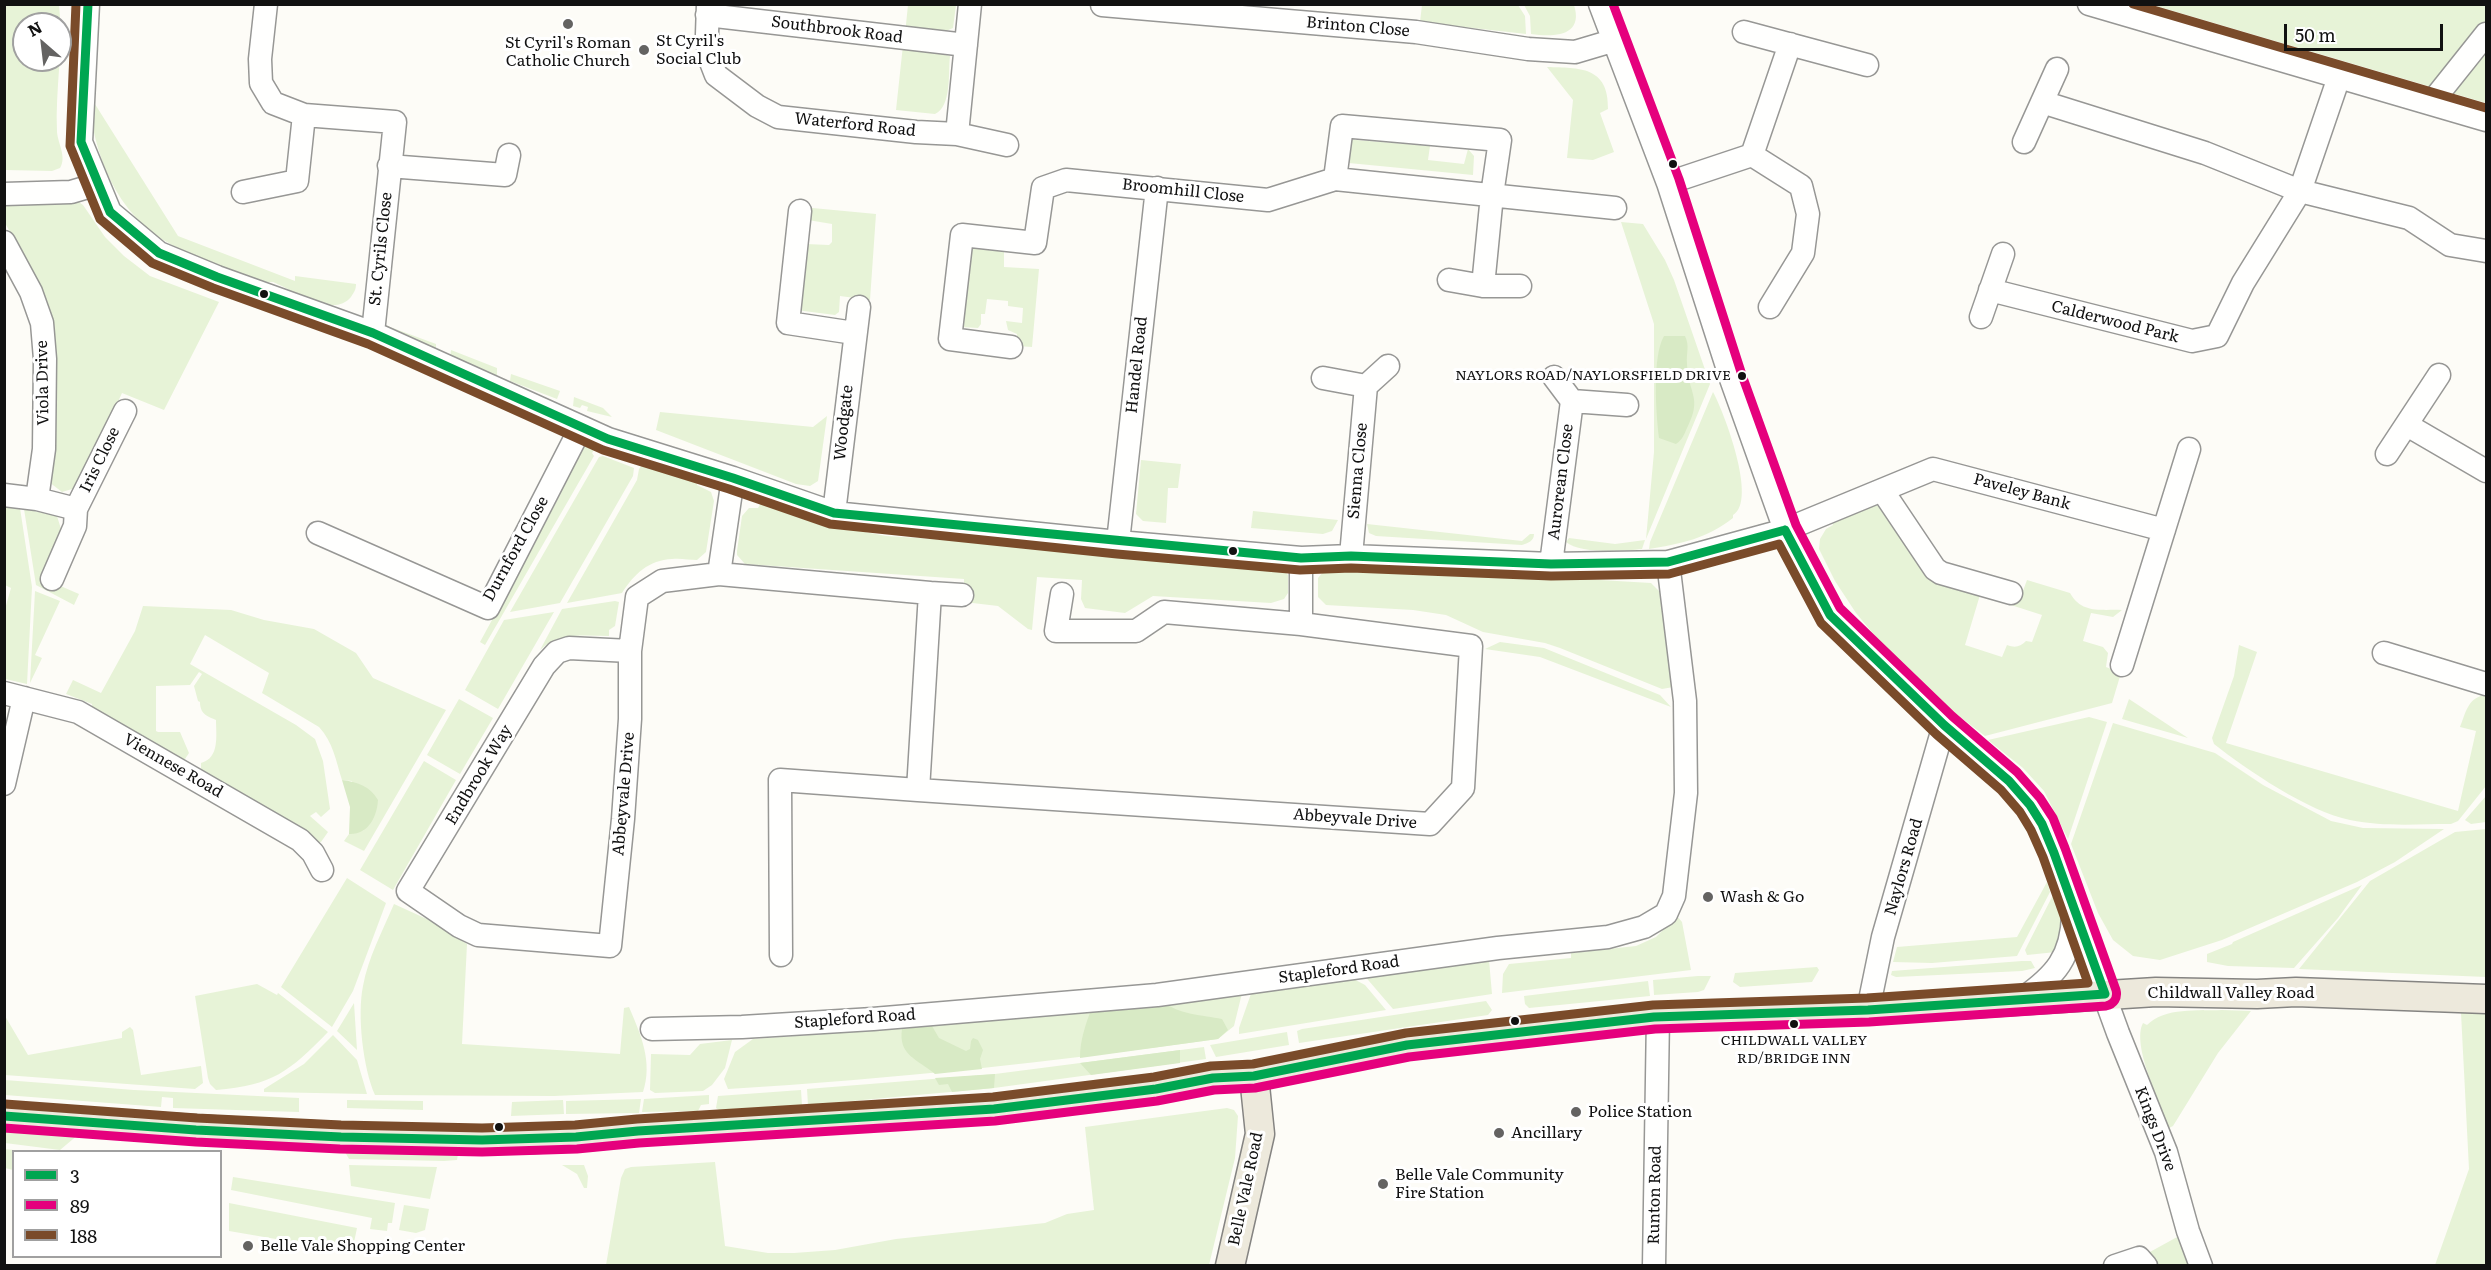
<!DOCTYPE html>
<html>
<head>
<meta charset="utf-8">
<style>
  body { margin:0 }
  #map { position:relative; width:2491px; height:1270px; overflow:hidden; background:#fdfcf7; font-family:Literata,serif }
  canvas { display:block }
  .frame { position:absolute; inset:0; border:6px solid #111; pointer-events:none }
  .legend { position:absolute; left:12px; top:1150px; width:210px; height:108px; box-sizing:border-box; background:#fff; border:2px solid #a0a0a0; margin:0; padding:8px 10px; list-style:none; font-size:18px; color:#111 }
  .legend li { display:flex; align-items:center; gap:12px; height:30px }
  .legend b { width:30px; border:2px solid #a0a0a0 }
  .north { position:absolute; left:12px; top:12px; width:60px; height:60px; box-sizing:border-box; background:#fff; border:2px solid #a0a0a0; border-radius:50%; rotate:332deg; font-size:16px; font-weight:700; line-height:24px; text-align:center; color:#111 }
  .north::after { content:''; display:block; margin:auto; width:21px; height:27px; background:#646362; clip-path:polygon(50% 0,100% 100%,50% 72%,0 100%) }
  .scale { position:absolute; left:2284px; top:24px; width:159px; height:27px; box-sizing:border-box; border:3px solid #111; border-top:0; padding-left:8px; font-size:18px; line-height:21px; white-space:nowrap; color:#111; -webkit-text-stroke:4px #fff; paint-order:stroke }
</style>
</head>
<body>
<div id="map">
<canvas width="2491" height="1270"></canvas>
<div class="frame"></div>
<ul class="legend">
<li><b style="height:8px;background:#00a651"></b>3</li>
<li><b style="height:8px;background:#e5007d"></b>89</li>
<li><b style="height:8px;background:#7a4b2a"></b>188</li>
</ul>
<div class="north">N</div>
<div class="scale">50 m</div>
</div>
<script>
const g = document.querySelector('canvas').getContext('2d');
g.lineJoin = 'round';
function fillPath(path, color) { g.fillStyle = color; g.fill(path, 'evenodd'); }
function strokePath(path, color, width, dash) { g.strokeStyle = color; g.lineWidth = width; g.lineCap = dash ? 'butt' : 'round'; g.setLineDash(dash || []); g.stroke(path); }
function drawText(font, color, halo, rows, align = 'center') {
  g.font = font + ' Literata,serif'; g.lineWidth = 6; g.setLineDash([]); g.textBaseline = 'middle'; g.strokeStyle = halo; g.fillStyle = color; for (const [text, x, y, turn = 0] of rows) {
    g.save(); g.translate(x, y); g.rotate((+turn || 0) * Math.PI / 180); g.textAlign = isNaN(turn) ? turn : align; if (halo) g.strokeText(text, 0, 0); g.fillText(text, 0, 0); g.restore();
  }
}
const green = new Path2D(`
  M5,4L59,5C64,47 55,89 57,132C58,144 67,157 60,168L52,171L5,170ZM24,24H60V60H24Z
  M908,5H956L953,28L941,33L905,34Z
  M1422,5H1518L1525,16L1526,34L1420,22Z
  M1524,5H1574C1584,37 1553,37 1531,34L1530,16Z
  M2153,5H2486V103Z
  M903,45L950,56C948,73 952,106 935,114L896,110Z
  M1547,67C1579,68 1609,66 1608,109L1600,113L1614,152L1593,160L1567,158L1573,100Z
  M88,93L178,236L295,281V276L356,284C356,290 354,292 351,297C333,319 293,290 273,282H267C235,271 201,261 172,245C115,215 93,153 88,93Z
  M1331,138L1430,146L1428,160L1464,164L1468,149L1474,156L1473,175L1328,161L1326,160L1329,139Z
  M76,200L83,205L105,237L124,256L150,276L219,302L164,410L122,393L79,487L62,492L49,482L35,276L5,223L4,202Z
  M802,207L876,214L870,300L840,296L839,312L835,315L796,310L806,244L829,245L832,242V224L808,220Z
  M1621,222L1643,224L1665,260L1674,280L1710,384L1646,539L1654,452V324Z
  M970,245L1004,250V267L1039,269L1032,347L1017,346V334L1008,330L1006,321L1022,323L1023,308L1008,306V301L987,299L985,314H981V324L978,328L962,327Z
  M382,324L436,344V352L395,337Z
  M451,350L497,368V376L450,358Z
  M511,374L560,391L557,399L510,381Z
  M1713,392C1724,412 1758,501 1733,515V518C1708,538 1681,544 1649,549L1650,542Z
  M574,397L603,408L612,417L587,411L588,407L582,405L580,408L573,406Z
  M660,412L813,427L827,416L818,481L810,486L796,484L656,430Z
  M584,446L594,450L592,453L594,456L485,645L480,642L560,495L579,451Z
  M603,456L634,468L633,476L560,603L510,612L599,457Z
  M646,459L698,480L697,485L711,492L714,501L706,552L697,560C689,560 681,558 672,559C649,560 634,574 622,593L567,603L637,480L639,469Z
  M1141,460L1181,464L1178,488H1168L1166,523L1143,521L1136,514Z
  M5,503L20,508L32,587L27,684L5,679V609L11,588L5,585Z
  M761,503L834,526L886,536L1183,554L1184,562L1281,567L1288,575V593L1284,599L1271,603L1153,596L1125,613L1085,608L1081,599L1082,580L1037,577L1032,630L1028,629L998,606L964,602V579L745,564L737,555V551L742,516L749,508H758Z
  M1872,504L1882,507L1950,578L2020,599L2027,580L2070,593C2082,614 2100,609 2122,610L2113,617L2091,613L2083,641L2103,647L2108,653L2106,667L2121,673L2112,703L1985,736L1921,687L1896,661L1856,613L1835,581L1819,549L1820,539L1826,529L1833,525L1831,521ZM1980,595L2042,615L2032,642L2026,641C2020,647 2015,648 2007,645L2002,657L1965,645Z
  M24,509L57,516L61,529L42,578L79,594L74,605L36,585Z
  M1253,511L1338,520L1332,531L1323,534L1251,528Z
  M1367,524L1522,541L1530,534H1534C1534,541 1528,543 1522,545L1376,536L1369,533Z
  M1569,538L1615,544L1645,540L1642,549C1624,551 1579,554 1566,542Z
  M1344,565L1651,583L1662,594L1679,686L1662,689L1560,648L1545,643L1483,632L1446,615L1413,610L1326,605L1318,597V578L1323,572L1341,568Z
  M35,591L60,601L35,655L42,658L30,683Z
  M615,601L619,602L615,626L609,630V636C585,636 559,632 540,650L562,609Z
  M143,606L231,610L264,620L314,629L356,653L373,678L446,710L364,851L344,841L349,834L364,830L352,781L342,780C336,761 333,742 319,727L262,693L269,673L205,635L190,664L296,725L315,739L323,761L330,809L321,817L316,812L310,816L328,832L321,842H316L201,771V763C220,758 216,735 216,720C207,716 200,714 200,702L198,701L194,686L202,674L199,672L190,685L156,686V731L158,732H180L189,753L185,759L181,760L92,710V704L66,694L73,680L101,693L135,631Z
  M554,612L498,709L465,690L504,620Z
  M1500,642L1544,648L1660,695L1671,707L1540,657L1485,649Z
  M2239,645L2257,652L2226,743L2458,811L2476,731L2460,727C2466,712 2468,697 2486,695V786L2458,821L2451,824C2418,824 2383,827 2350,820C2309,812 2247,770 2214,744L2212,738L2234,676Z
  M459,699L493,718L460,774L427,755Z
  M2129,699L2188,738L2122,719Z
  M2089,717L2107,722L2068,839L2044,791L2023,768L1988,740Z
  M2113,723L2215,753L2263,785L2331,821L2363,828L2444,829L2395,862L2357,882L2222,940L2160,960L2133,956L2113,940L2098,913L2071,844Z
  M424,761L456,780L393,890L360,870Z
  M2486,796V822L2471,824L2465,820Z
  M2486,829V977L2299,969L2370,881L2455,832Z
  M347,878L386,903L353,991L332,1027L281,987Z
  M2047,882L2050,892L2017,956L1932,963L1893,962L1897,947L2017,937Z
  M2362,885L2338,918L2294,968L2228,966L2207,962V954L2232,944L2233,942Z
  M2055,891L2064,918L2056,952L2027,955L2025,950Z
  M394,904L429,920L467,944L462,1044L620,1054L624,1008L629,1007C641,1035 653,1062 643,1092L554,1096L375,1095C363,1068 357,1015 363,986C368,958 383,930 394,904Z
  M1677,916L1682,922L1691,970L1502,993L1503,974L1509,964L1571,958V953L1636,946L1656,937Z
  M1489,960L1492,994L1393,1009L1363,974Z
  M2022,961H2031L2035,968L2022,971L1896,977L1891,975L1892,971Z
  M1817,967L1819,970L1812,982L1740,987L1733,982L1735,973Z
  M1348,976L1365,985L1386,1010L1239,1034V1028L1253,988Z
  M1698,976H1711L1704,990L1698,992L1654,995L1653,980Z
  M1648,981L1650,996L1529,1008L1525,1004L1524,996Z
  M257,984L277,995L278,993L328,1032C289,1072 273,1085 216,1090L210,1084L208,1078L195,996Z
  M1243,989L1234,1026L1218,1039C1055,1062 892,1079 728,1089L724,1079L735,1052L753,1039C917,1028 1080,1014 1243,989Z
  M1486,1001L1492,1010L1488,1015L1299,1043L1297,1031L1302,1029Z
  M354,1003L357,1050L337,1031Z
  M2222,1010L2251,1011L2218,1053L2173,1126L2169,1128C2161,1105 2131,1045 2143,1023L2147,1025C2165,1007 2198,1011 2222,1010Z
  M2461,1013L2486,1014V1265H2435L2469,1169Z
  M5,1016L28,1055L122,1038V1032L130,1027L133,1030L141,1075L201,1066L203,1083L195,1089L5,1075Z
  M1287,1032L1289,1045L1216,1057L1210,1045Z
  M333,1035L357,1060L367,1094L264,1092V1089L304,1064Z
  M732,1040L725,1068L712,1085L703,1091L655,1093L650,1090L651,1054L690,1055L700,1044Z
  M1204,1047L1206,1059L994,1088L808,1105L807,1089L995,1074Z
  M5,1080L134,1090L299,1098V1112L173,1108V1098L162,1097L161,1107L5,1095Z
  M801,1090L802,1105L719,1110L716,1108L718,1096Z
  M709,1095V1104L701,1105L698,1111L642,1112L644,1099Z
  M641,1099L639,1113L566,1114V1101Z
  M347,1100L423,1101V1110L347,1108Z
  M563,1100L564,1114L511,1116L512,1102Z
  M1227,1108L1234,1110L1238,1116L1235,1158L1209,1265H606L621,1178L625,1169L631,1167L715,1162L725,1246L768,1253H794L835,1250L896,1239L1045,1223L1067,1214L1094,1210L1085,1127Z
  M5,1125L79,1134L60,1150L5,1143Z
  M348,1146L561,1148L547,1154H458L457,1160L444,1161L349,1159L345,1152Z
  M4,1149L24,1151L14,1152L13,1170L5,1168Z
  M349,1165L437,1167L430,1199L351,1186Z
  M562,1165H584L588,1176L587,1188H584L577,1174Z
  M233,1177L395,1203L392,1223H388L387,1231L370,1229L372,1218L231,1190Z
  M229,1203L357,1228L352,1252L229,1231Z
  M404,1205L429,1209L425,1230L416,1233L399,1230Z
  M2188,1231L2200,1265H2146L2139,1258Z`);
const forest = new Path2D(`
  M1664,336H1685C1690,347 1686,352 1687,364C1688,394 1703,397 1687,428C1684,435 1682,440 1676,444L1659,438C1656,414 1652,356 1664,336Z
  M342,780C357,782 370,786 378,800C377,817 368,835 349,834L350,807Z
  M1163,1001C1178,1015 1203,1015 1222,1019L1228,1030L1218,1039L1080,1058C1080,1041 1085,1026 1091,1010Z
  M932,1026L939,1038L966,1051L970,1049L971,1041L973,1038L978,1040L983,1050L980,1059L982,1069L935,1074C917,1059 898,1055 902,1029Z
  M1180,1050V1063L1091,1075L1080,1063Z
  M995,1074L994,1088L952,1092L948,1084L939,1085L935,1078Z`);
const minor = new Path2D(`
  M88,4L81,142L110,212L159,253L217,277L373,333L608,439L733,478L834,513L1118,542L1301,558L1351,556L1551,564L1668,562L1785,530L1933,469L2164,530
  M266,4L260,59L261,83L273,103L304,115L395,122L373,333
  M708,4L707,34L709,57L716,75L757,106L778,117L916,132L957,134L1007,145
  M1600,4L1668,183L1731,379L1785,530L1830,615L1944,725L2009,781L2030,805L2042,824L2118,1033L2166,1152L2188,1231L2201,1266
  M2089,4L2486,120
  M1102,5L1416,32L1528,49L1575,52L1612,41
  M707,15L966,45
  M1744,32L1867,65
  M2042,102L2205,153L2300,191L2409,218L2450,245L2486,251
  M2431,103L2486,34
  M957,134L970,4
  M2024,142L2057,69
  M1752,155L1790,44
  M389,166L505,175L509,155
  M1335,179L1342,126L1500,140L1492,195L1483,286
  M1668,183L1752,155L1801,186L1808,214L1803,253L1770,307
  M243,192L297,181L304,115
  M4,194L71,192L98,184
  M800,211L788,323L854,333
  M4,242L31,292L42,323L45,359L44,449L37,499
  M1449,280L1483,286H1520
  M1990,290L2192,341L2217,336L2243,283L2300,191L2339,77
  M1981,317L2003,254
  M1011,347L950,339L962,235L1035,243L1043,188L1066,180L1268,200L1335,179L1615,208
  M1554,377L1572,401L1627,405
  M1323,378L1366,386L1388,366
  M2407,425L2486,471
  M2387,454L2439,375
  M733,478L719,574L930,593L918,790L1430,824L1463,788L1471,646L1301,624V558
  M1882,490L1935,569L1941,573L2011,593
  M4,495L37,499L76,509L125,411
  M834,513L859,307
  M318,533L488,608L581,427
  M1118,542L1157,188
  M1351,556L1366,386
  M1551,564L1572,401
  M52,579L75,526L76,509
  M930,593L962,595
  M1062,594L1056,631H1136L1164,612L1301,624
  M630,651L569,648L557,652L544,666L408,891L459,926L478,935L610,946L623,819L630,719V651L637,597L662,581L719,574
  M2384,653L2486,684
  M2122,665L2189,449
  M4,693L78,712L300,840L313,853L322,870
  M4,784L24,698
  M781,955L780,780L918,790
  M2022,999C2055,976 2072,957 2073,915
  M1868,1010L1883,937L1944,725
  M652,1029L742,1027L873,1019L1157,995L1498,948L1608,937L1644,927L1666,914L1674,896L1686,793L1685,701L1668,562
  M1654,1266L1658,1016
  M2115,1266L2139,1258L2146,1266`);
const major = new Path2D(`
  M4,1116C133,1126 260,1135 389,1138C471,1140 556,1142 638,1131L994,1109L1156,1089L1213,1078L1254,1076L1407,1045L1654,1017L1868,1010L2156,992L2257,994L2296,992L2486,999
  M1230,1266L1260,1134L1254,1076`);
const bus1 = new Path2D(`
  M88,4L81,142L110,212L159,253L217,277L373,333L608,439L733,478L834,513L1301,558L1351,556L1551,564L1668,562L1785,530
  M4,1116L196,1130L341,1137L482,1140L576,1137L638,1131L994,1109L1156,1089L1213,1078L1254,1076L1407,1045L1654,1017L1868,1010L2105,994L2054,853L2042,824L2030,805L2009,781L1944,725L1830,615L1785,530`);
const bus2 = new Path2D(`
  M4,1128L196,1142L340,1149L482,1152L577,1149L639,1143L995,1121L1157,1101L1214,1090L1255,1088L1409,1057L1655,1029L1869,1022L2106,1006C2114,1004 2118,998 2116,990L2065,848L2053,818L2040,798L2017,772L1952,716L1840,608L1796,525L1742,375L1679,179L1613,4`);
const bus3 = new Path2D(`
  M2133,4L2486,108
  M5,1104L197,1118L341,1125L482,1128L575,1125L637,1119L993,1097L1154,1077L1211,1066L1253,1064L1406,1033L1653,1005L1867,998L2088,983L2043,857L2031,830L2020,812L2001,790L1936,734L1821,623L1779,544L1669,574L1551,576L1351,568L1300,570L1117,554L830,524L729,489L603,450L368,344L213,288L152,263L100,219L70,146L76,4`);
const markers = [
  [568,24,6,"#646362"],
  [644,50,6,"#646362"],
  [1673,164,5,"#111"],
  [264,294,5,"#111"],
  [1742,376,5,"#111"],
  [1233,551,5,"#111"],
  [1708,897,6,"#646362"],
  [1515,1021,5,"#111"],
  [1794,1024,5,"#111"],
  [1576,1112,6,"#646362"],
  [499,1127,5,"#111"],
  [1499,1133,6,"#646362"],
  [1383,1184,6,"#646362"],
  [248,1246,6,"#646362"]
];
const busNames = [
  ["NAYLORS ROAD/NAYLORSFIELD DRIVE",1731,376],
  ["CHILDWALL VALLEY",1794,1041,"center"],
  ["RD/BRIDGE INN",1794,1059,"center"]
];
const streetNames = [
  ["Brinton Close",1358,27,5],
  ["Southbrook Road",837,30,7],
  ["Waterford Road",855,125,6],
  ["Broomhill Close",1183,191,6],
  ["St. Cyrils Close",381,249,-84],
  ["Calderwood Park",2115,322,14],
  ["Handel Road",1137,365,-84],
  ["Viola Drive",43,383,-91],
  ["Woodgate",844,423,-84],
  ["Iris Close",100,460,-64],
  ["Sienna Close",1358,471,-85],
  ["Aurorean Close",1561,482,-83],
  ["Paveley Bank",2022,492,15],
  ["Durnford Close",516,549,-61],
  ["Viennese Road",173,766,30],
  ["Endbrook Way",479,775,-59],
  ["Abbeyvale Drive",624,794,-85],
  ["Abbeyvale Drive",1355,819,4],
  ["Naylors Road",1904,867,-74],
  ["Stapleford Road",1339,970,-8],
  ["Childwall Valley Road",2231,993],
  ["Stapleford Road",855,1019,-4],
  ["Kings Drive",2155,1129,69],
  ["Belle Vale Road",1246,1189,-78],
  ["Runton Road",1655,1195,-89]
];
const poiNames = [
  ["St Cyril's",656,41],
  ["Social Club",656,59],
  ["St Cyril's Roman",568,43,"center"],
  ["Catholic Church",568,61,"center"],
  ["Wash & Go",1720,897],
  ["Police Station",1588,1112],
  ["Ancillary",1511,1133],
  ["Belle Vale Community",1395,1175],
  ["Fire Station",1395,1193],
  ["Belle Vale Shopping Center",260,1246]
];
fillPath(green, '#e7f3d7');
fillPath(forest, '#d8eac5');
strokePath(minor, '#979795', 25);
strokePath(major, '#858482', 31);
strokePath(minor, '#fffffe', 22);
strokePath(major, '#ede9dc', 28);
strokePath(bus1, '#00a651', 9);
strokePath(bus2, '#e5007d', 9);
strokePath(bus3, '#7a4b2a', 9);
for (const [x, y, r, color] of markers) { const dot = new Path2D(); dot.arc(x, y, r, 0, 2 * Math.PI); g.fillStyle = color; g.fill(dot); strokePath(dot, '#fff', 2); }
drawText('14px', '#111', '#fff', busNames, 'right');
drawText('16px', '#111', '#fff', streetNames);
drawText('16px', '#111', '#fff', poiNames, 'left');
</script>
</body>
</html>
